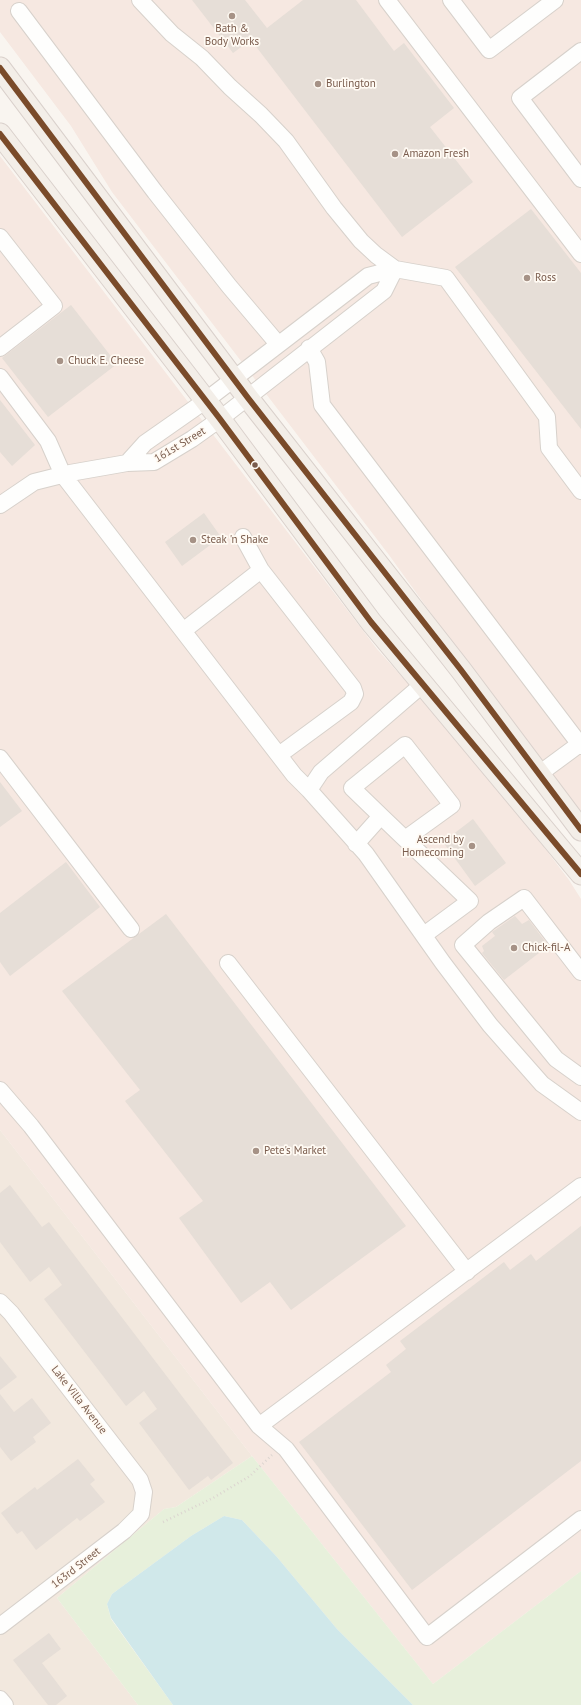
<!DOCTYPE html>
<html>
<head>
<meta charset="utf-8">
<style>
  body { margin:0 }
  canvas { display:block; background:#f9f5f0 }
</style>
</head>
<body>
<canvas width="581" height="1705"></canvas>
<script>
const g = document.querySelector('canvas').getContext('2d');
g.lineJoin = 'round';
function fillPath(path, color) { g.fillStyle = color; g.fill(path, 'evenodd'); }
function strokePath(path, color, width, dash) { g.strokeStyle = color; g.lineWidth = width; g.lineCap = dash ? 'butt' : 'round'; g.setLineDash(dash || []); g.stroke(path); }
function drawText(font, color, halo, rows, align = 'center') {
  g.font = font + ' "PT Sans",sans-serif'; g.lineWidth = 3.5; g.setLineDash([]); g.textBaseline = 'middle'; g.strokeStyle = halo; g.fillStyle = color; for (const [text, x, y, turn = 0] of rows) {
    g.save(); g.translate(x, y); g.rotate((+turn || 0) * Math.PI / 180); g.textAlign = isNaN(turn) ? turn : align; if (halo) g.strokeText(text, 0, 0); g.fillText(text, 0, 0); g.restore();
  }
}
const residential = new Path2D(`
  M0,1130L252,1456L176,1507L164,1509L57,1598L138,1705H0Z`);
const commercial = new Path2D(`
  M0,0H581V817L531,752L389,555L112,192L71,126L0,32Z
  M0,156L377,649L462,744L537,838L569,880L581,899V1571L433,1684L252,1456L0,1130Z`);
const green = new Path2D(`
  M252,1456L433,1684L581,1571V1705H413L337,1629L277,1557L242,1520L224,1516L191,1536L112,1594L107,1604L111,1619L173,1705H138L57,1598L164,1509L176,1507Z`);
const water = new Path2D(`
  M224,1516L242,1520L277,1557L337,1629L413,1705H173L111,1618L107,1604L112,1594L191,1536Z`);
const building = new Path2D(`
  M192,0H245L267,28L303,0H356L394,51L404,43L454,108L430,127L473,182L402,237L251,40L233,53Z
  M531,209L581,273V429L455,267Z
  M71,305L117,364L48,417L2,358Z
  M0,400L35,445L12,466L0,452Z
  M204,513L221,537L182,566L165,542Z
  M0,782L22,811L0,827Z
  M473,819L506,863L475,886L443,842Z
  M66,862L100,907L10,976L0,962V913Z
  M166,914L406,1226L291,1310L270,1282L241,1303L179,1218L203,1201L125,1101L140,1090L62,991Z
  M515,916L522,924L529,920L550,948L548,946L504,980L482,953L484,951L482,946L495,936L492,932Z
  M10,1185L42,1227L49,1222L233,1463L211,1480L208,1476L189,1490L139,1423L157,1409L144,1391L126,1406L44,1299L62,1285L49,1267L30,1282L0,1242V1193Z
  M581,1226V1461L412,1590L299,1442L391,1372L386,1365L406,1349L400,1341L504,1262L510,1270L531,1254L536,1261Z
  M0,1356L17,1377L0,1390Z
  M0,1394L14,1412L32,1398L51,1423L33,1437L36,1442L11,1461L0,1447Z
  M78,1459L95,1480L90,1484L105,1502L80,1521L77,1518L36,1550L22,1531L17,1534L1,1513L35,1487L37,1490Z
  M49,1633L61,1649L42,1663L67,1696L56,1705H48L13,1660Z`);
const path = new Path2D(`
  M163,1522L213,1498L250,1476L272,1455`);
const minor = new Path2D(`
  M140,0L172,34L202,58L230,87L261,115L286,141L334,208L361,241L376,255L395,269L446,278L547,417L549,448L581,491
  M387,0L581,254
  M451,0L489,50L555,0
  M19,11L155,192L229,286L278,344
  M581,51L520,98L581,179
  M0,237L54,306L0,348
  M309,348L317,362L322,405L581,746
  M0,377L48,441L63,475L294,775L309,790L366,854L443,963L490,1025L542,1084L581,1112
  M127,463L145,443L205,401L368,276L395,269
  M0,505L34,482L70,473L127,463L154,462L192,439L220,419L384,291L395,269
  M243,537L261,570
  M183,631L261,570L353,688L355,694L351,702L279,755
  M0,758L131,929
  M539,774L581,743
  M309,790L321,772L422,685
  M381,816L405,839
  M356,844L381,816L352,788L405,745L452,805L405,839L470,901L424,935
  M228,963L467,1272
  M581,972L524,898L489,922L463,945L556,1059L581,1077
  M0,1090L31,1126L259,1426L286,1449L427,1637L581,1519
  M0,1302L11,1313L140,1480L144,1492L141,1514L124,1531L0,1626
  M259,1426L581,1186
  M0,1699L5,1705`);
const major = new Path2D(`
  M0,68L248,398L461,670L581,830
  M0,134L220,419L371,622L581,874`);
const bus1 = new Path2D(`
  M0,68L248,398L461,670L581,830
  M0,134L220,419L371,622L581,874`);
const markers = [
  [232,16,4,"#a69286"],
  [318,84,4,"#a69286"],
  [395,154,4,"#a69286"],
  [527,278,4,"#a69286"],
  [60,361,4,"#a69286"],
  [255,465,3.5,"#7a5c4d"],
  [193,540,4,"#a69286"],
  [472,846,4,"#a69286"],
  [514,948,4,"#a69286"],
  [256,1151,4,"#a69286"]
];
const poiNames = [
  ["Bath &",232,29,"center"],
  ["Body Works",232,42,"center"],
  ["Burlington",326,84],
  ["Amazon Fresh",403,154],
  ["Ross",535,278],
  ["Chuck E. Cheese",68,361],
  ["Steak 'n Shake",201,540],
  ["Ascend by",464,840,"right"],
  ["Homecoming",464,853,"right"],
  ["Chick-fil-A",522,948],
  ["Pete's Market",264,1151]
];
const streetNames = [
  ["161st Street",180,445,-31],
  ["Lake Villa Avenue",79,1400,52],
  ["163rd Street",76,1568,-38]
];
fillPath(residential, '#f2e8de');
fillPath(commercial, '#f6e8e1');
fillPath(green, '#e7f0db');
fillPath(water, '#d0e8ea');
fillPath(building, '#e6ded7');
strokePath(minor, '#d7d1cb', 18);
strokePath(major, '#dad1cc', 23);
strokePath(path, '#dcd5d0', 2.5, [1, 3]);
strokePath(minor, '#fefefd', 16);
strokePath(major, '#f3eee8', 21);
strokePath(bus1, '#7a4b2a', 6);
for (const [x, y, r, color] of markers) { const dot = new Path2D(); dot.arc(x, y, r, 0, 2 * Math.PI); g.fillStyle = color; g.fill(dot); strokePath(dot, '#fffaf3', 1.5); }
drawText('11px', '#7a5c4d', '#fffaf3', poiNames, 'left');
drawText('11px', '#7a5c4d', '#fffaf3', streetNames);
</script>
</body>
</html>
